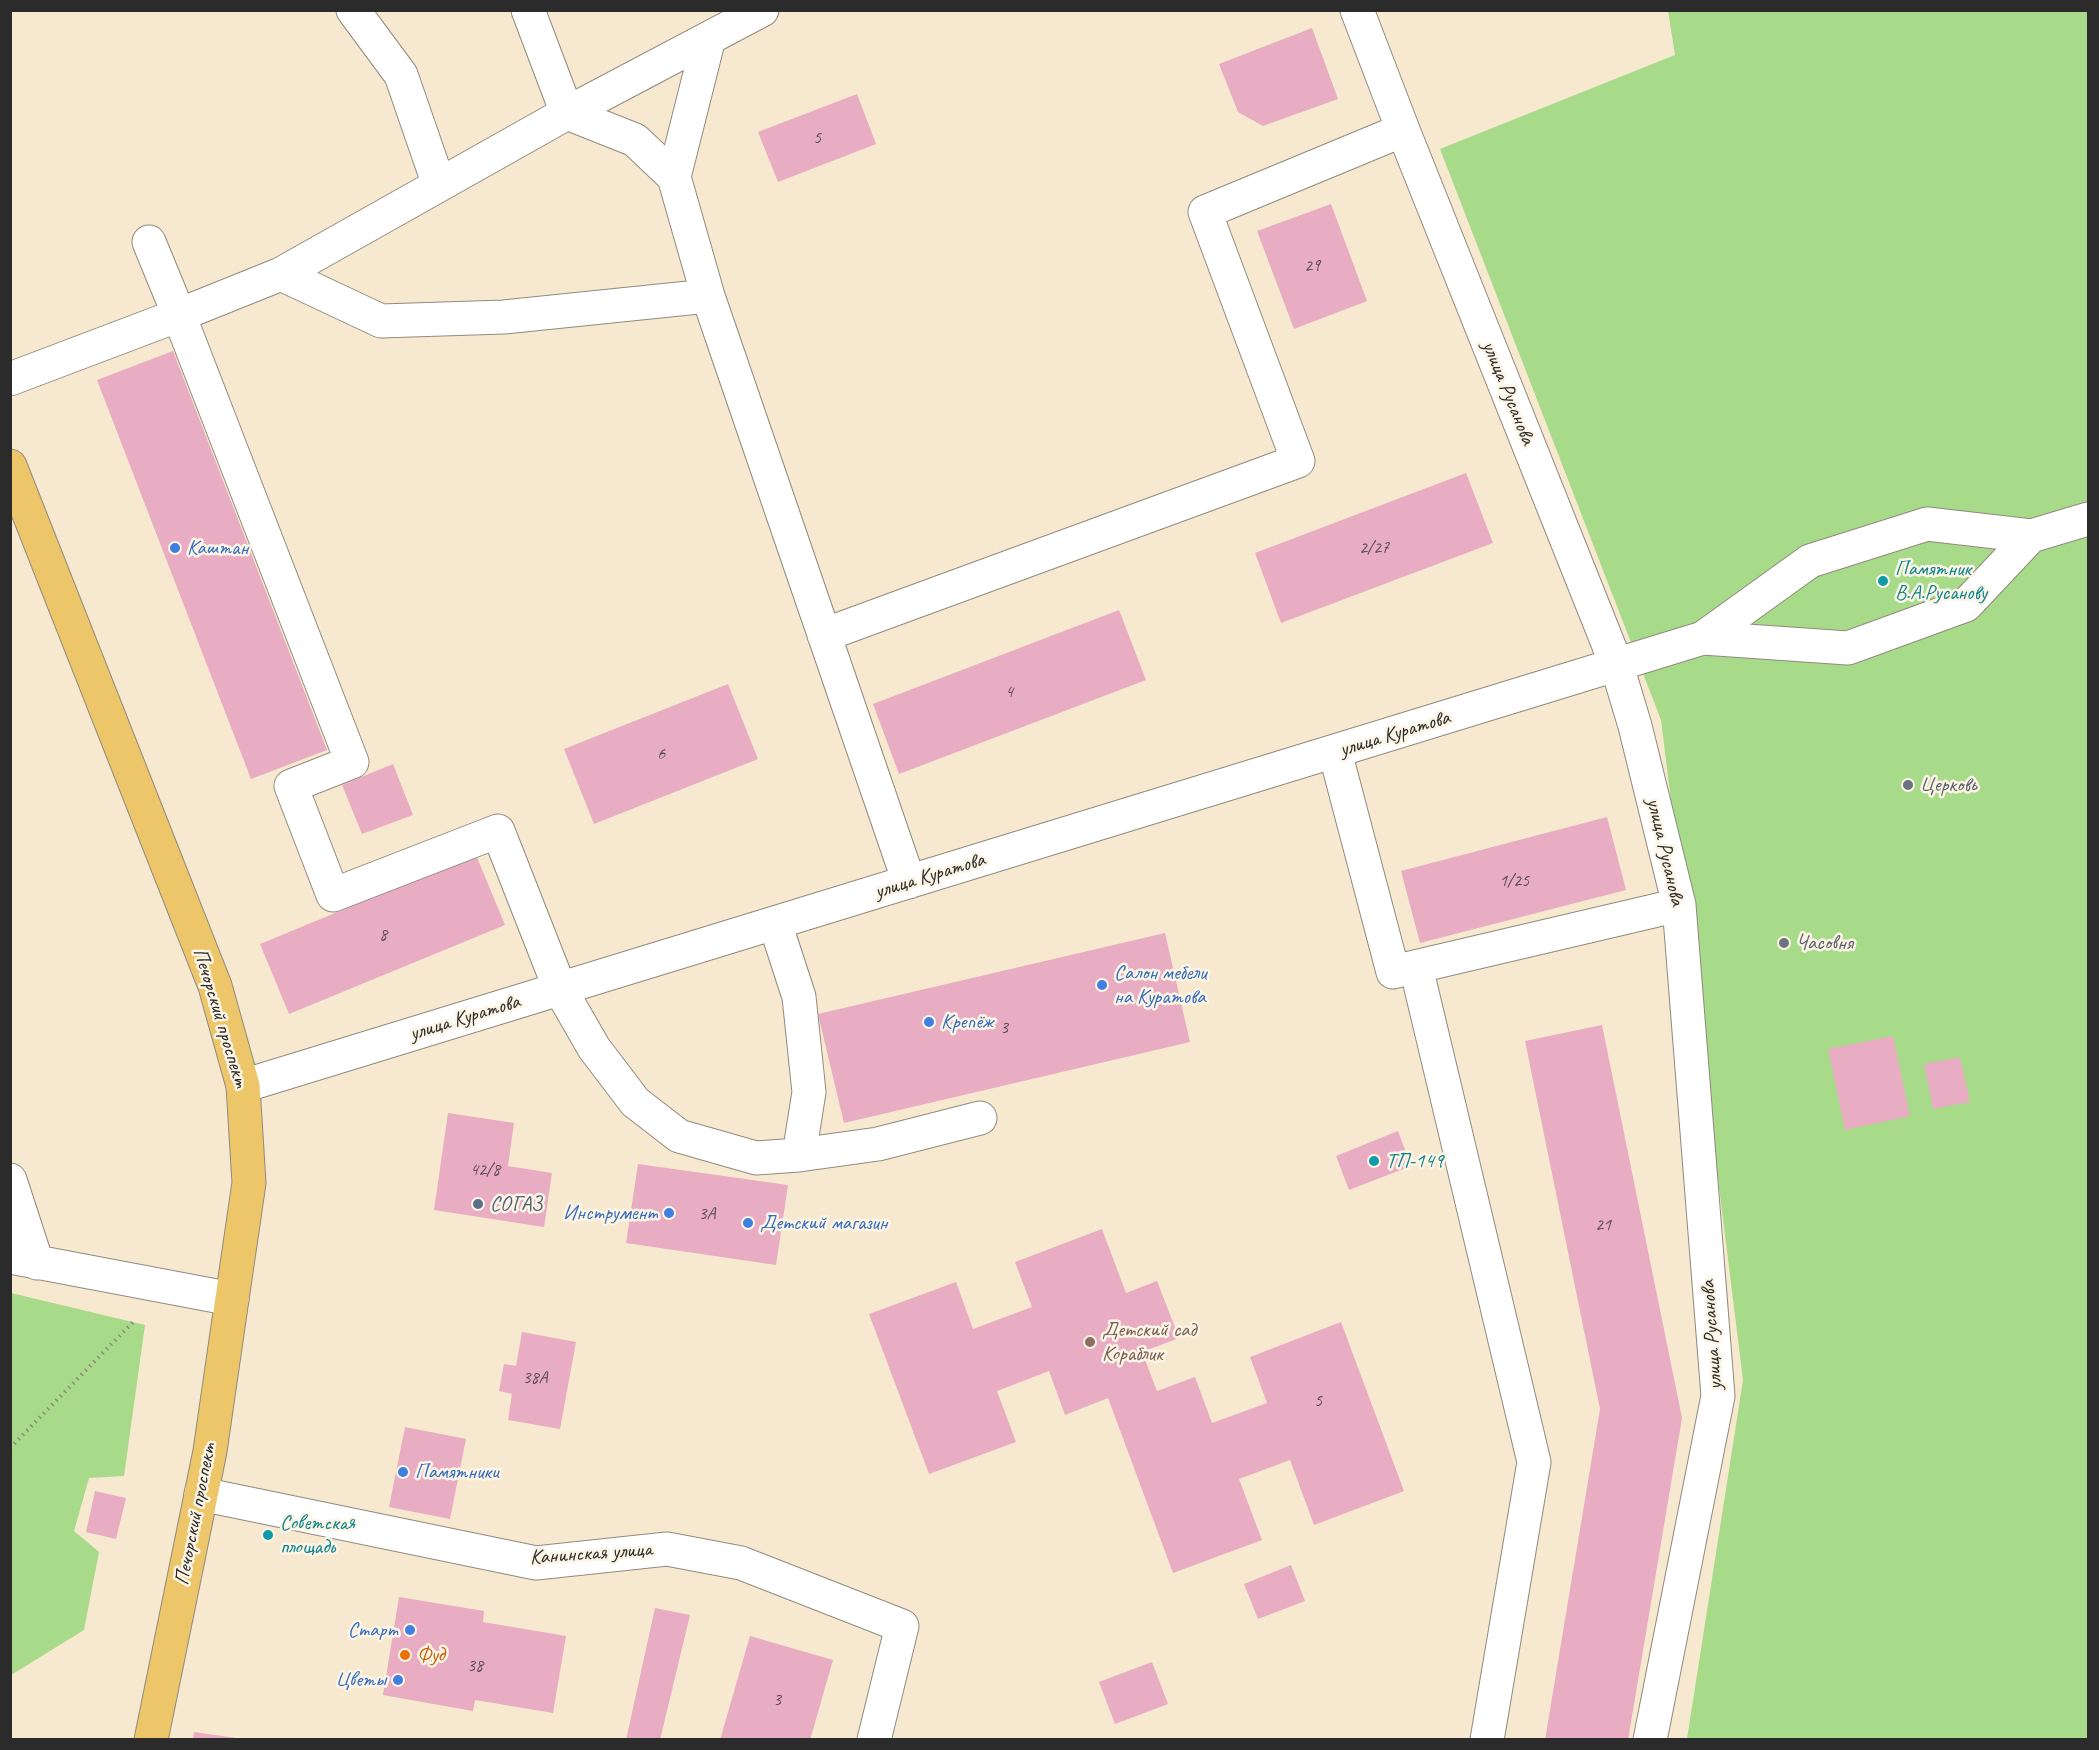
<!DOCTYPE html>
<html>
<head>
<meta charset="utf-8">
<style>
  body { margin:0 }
  #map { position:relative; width:2099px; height:1750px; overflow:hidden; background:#f7e8d0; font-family:Caveat,sans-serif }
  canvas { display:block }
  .frame { position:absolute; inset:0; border:12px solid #2b2b2b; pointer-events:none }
</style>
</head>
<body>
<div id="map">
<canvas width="2099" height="1750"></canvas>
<div class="frame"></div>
</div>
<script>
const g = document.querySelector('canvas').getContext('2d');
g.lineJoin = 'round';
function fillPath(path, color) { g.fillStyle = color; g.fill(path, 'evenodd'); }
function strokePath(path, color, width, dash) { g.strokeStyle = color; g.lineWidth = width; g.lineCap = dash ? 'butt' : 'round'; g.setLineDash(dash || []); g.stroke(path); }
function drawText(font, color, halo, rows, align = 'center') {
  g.font = font + ' Caveat,sans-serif'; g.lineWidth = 5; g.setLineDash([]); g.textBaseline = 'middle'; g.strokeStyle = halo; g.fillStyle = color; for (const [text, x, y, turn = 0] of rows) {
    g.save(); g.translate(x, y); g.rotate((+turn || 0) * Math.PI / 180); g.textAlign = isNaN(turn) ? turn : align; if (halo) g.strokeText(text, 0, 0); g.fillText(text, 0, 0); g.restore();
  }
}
const green = new Path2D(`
  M1668,11H2088V1739H1687L1743,1380L1661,720L1440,149L1675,55Z
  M11,1293L145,1325L124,1476L89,1478L74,1531L99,1552L84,1630L11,1675Z`);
const building = new Path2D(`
  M1312,28L1338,99L1263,126L1238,112L1219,64Z
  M857,94L876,144L778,182L758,132Z
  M1331,204L1367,301L1294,329L1257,231Z
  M173,351L327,750L251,779L97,380Z
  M1466,473L1493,543L1281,623L1255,553Z
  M1119,610L1146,680L899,774L873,704Z
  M728,684L758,759L594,824L564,749Z
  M393,764L413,815L362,834L342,785Z
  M1607,817L1626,890L1420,943L1401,871Z
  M476,855L505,925L289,1014L260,944Z
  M1165,933L1190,1042L844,1123L818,1014Z
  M1602,1025L1682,1418L1628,1740H1545L1600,1409L1525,1041Z
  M1893,1036L1910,1116L1845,1130L1828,1049Z
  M1960,1057L1970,1102L1933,1109L1924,1064Z
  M448,1113L514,1123L508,1166L552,1173L544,1227L434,1210Z
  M1398,1131L1411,1166L1349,1190L1336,1156Z
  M638,1164L788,1185L776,1265L626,1243Z
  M1102,1229L1126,1293L1157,1281L1179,1338L1142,1352L1157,1391L1195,1377L1212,1423L1267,1403L1250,1357L1341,1322L1404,1491L1314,1525L1290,1460L1239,1479L1262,1540L1173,1573L1108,1398L1065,1415L1049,1371L997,1391L1016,1442L929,1474L869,1314L956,1282L973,1329L1032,1307L1015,1262Z
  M522,1332L576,1342L560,1429L508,1420L512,1394L499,1391L504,1364L516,1366Z
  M405,1427L466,1439L450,1519L389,1507Z
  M95,1491L126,1498L116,1539L86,1532Z
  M1291,1565L1305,1601L1258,1619L1244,1584Z
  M399,1597L484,1611L483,1622L566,1636L553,1713L475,1700L473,1711L383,1695Z
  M655,1608L690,1615L660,1740H626Z
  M750,1636L833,1660L810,1740H720Z
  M1152,1662L1168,1704L1115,1724L1099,1682Z
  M194,1732L236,1738V1740H193Z`);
const path = new Path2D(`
  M10,1448L135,1320`);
const minor = new Path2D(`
  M353,10L401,75L439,185
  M528,10L567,113L635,140L674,177
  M1357,10L1403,130L1617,666L1635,726L1679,905L1718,1396L1650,1740
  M149,242L179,315L281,274L381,321L504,317L708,296L909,882
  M281,274L567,113L762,10
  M708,296L674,177L709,38
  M10,379L179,315L352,762L291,786L333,895L498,831L560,989L594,1048L635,1102L679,1136L756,1158L799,1155L878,1144L980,1118
  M824,635L1298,461L1205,212L1403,130
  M1703,638L1848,648L1966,605L2031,536
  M1335,752L1393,972L1679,905
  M775,923L799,997L809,1092L799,1155
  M1416,967L1534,1462L1487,1740
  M243,1086L1703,638L1810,561L1927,524L2031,536L2088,519
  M10,1180L37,1263
  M10,1257L232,1299
  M201,1494L536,1563L667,1549L741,1563L902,1626L874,1740`);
const major = new Path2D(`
  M10,466L215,986L243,1086L249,1183L232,1299L210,1451L151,1740`);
const markers = [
  [175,548,6,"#3f7fe0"],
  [1883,581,6,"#0f9aa8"],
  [1908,785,6,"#6b7280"],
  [1784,943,6,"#6b7280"],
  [1102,985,6,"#3f7fe0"],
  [929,1022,6,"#3f7fe0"],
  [1374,1161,6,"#0f9aa8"],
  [478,1204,6,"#5c6f8a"],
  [669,1213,6,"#3f7fe0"],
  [748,1223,6,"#3f7fe0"],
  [1090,1342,6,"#8d6e63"],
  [403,1472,6,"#3f7fe0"],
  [268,1535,6,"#0f9aa8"],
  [410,1630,6,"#3f7fe0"],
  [405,1655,6,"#e8710a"],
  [398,1680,6,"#3f7fe0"]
];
const numberNames = [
  ["5",817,138],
  ["29",1312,266],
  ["2/27",1374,548],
  ["4",1009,692],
  ["6",661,754],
  ["1/25",1514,881],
  ["8",383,935],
  ["3",1004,1028],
  ["42/8",485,1170],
  ["3А",707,1214],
  ["21",1603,1225],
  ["38А",535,1378],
  ["5",1318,1401],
  ["38",475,1666],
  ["3",777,1700]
];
const streetNames = [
  ["улица Русанова",1508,393,68],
  ["улица Куратова",1395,734,-17],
  ["улица Русанова",1665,852,77],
  ["улица Куратова",930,876,-17],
  ["Печорский проспект",220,1018,73],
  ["улица Куратова",465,1018,-17],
  ["улица Русанова",1712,1335,-94],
  ["Печорский проспект",196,1514,-79],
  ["Канинская улица",591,1554,-4]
];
const shopNames = [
  ["Каштан",187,548],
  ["Салон мебели",1114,973],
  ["на Куратова",1114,997],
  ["Крепёж",941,1022],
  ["Инструмент",657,1213,"right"],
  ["Детский магазин",760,1223],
  ["Памятники",415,1472],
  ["Старт",398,1630,"right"],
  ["Цветы",386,1680,"right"]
];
const cultureNames = [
  ["Памятник",1895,569],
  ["В.А.Русанову",1895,593],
  ["ТП-149",1386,1161],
  ["Советская",280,1523],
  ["площадь",280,1547]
];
const worshipNames = [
  ["Церковь",1920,785],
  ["Часовня",1796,943]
];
const serviceNames = [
  ["СОГАЗ",490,1204]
];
const educationNames = [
  ["Детский сад",1102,1330],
  ["Кораблик",1102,1354]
];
const foodNames = [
  ["Фуд",417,1655]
];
fillPath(green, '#a7da89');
fillPath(building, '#e8adc2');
strokePath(minor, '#918a7e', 35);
strokePath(major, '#918a7e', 35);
strokePath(path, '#918a7e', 4, [1.5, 4.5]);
strokePath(minor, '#fff', 33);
strokePath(major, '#ecc669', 33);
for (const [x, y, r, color] of markers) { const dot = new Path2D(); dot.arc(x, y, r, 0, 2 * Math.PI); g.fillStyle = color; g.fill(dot); strokePath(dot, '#fcf5e5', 2); }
drawText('18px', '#5a4c51', null, numberNames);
drawText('21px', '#2b2b2b', '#fcf5e5', streetNames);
drawText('21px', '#366cbe', '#fcf5e5', shopNames, 'left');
drawText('21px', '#0d838f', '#fcf5e5', cultureNames, 'left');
drawText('21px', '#5b616d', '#fcf5e5', worshipNames, 'left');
drawText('21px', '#4e5e75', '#fcf5e5', serviceNames, 'left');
drawText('21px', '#785e54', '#fcf5e5', educationNames, 'left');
drawText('21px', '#c56008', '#fcf5e5', foodNames, 'left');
</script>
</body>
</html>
